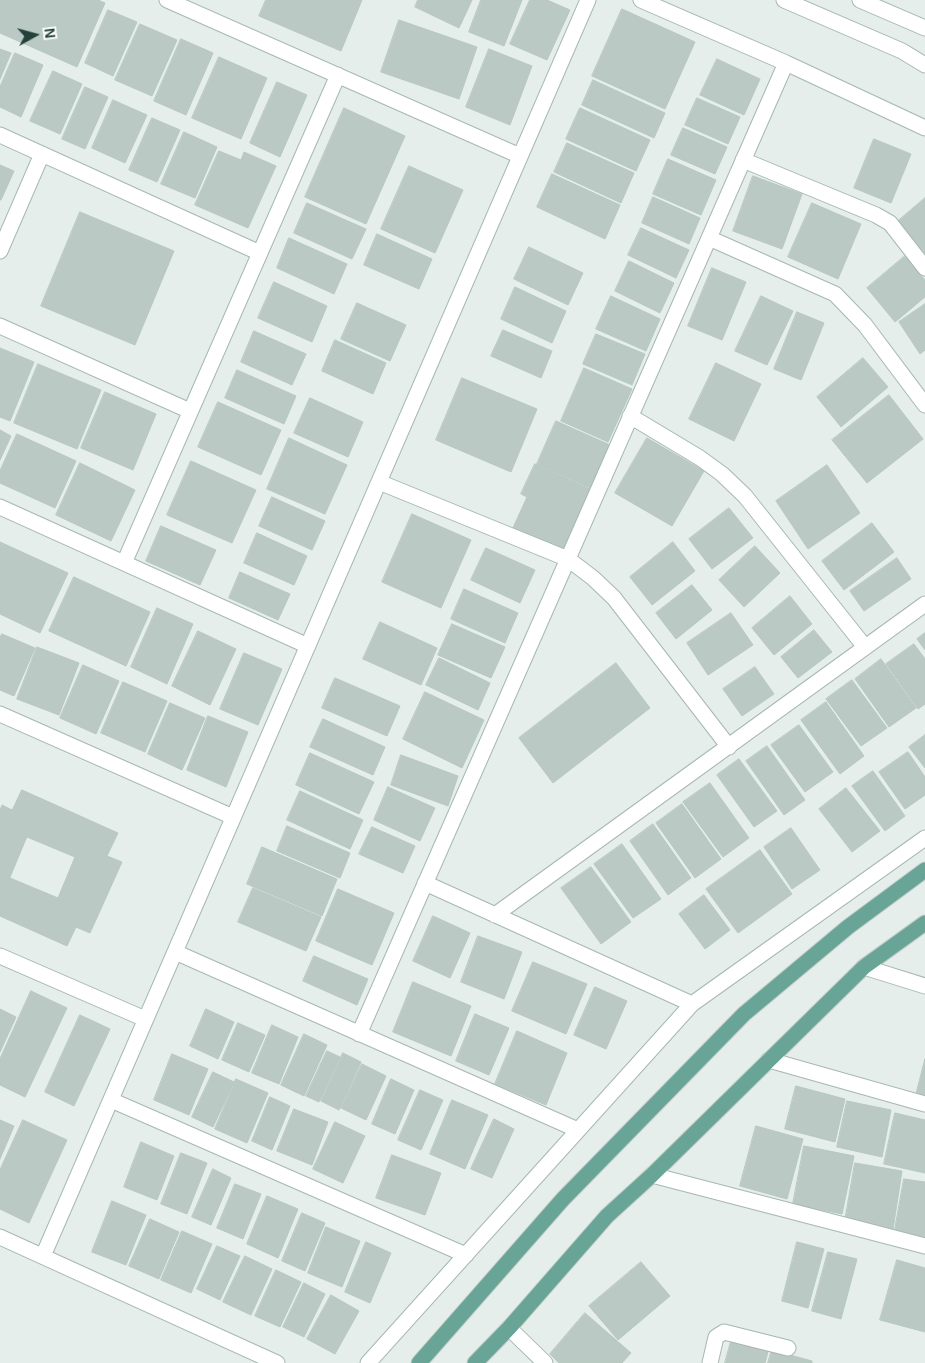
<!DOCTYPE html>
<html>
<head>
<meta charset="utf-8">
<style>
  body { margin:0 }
  #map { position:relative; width:925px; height:1363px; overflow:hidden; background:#e5eeea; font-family:Arial,sans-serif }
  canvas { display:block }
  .north { position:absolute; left:10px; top:10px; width:50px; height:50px; -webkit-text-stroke:4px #f6faf8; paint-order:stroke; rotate:83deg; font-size:14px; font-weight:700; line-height:20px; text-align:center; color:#23413a }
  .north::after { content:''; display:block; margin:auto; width:18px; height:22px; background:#23413a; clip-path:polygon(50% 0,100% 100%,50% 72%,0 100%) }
</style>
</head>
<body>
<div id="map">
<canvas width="925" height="1363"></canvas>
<div class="north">N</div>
</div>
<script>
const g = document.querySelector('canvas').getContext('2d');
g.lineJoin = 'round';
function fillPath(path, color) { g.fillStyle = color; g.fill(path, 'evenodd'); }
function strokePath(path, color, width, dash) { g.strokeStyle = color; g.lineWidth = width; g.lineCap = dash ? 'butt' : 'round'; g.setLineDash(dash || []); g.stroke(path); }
const building = new Path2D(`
  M0,0H98L105,3L77,67L0,33Z
  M266,0H362L341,51L259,16Z
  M418,0H472L459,28L415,7Z
  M481,0H522L504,46L469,32Z
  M530,0H547L570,10L547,60L510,44Z
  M622,9L695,42L665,109L592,76Z
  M108,10L137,22L113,76L85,63Z
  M399,20L477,47L459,99L381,72Z
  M140,24L177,40L152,96L115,80Z
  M181,39L213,53L186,115L154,101Z
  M0,49L11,53L0,79Z
  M489,49L532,66L510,125L466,107Z
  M15,53L43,65L21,117L0,107V87Z
  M219,57L267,78L241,139L192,118Z
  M717,59L760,79L744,115L700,95Z
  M53,71L82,84L60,134L30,121Z
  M593,80L665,113L654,138L582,105Z
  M277,82L307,95L280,157L250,143Z
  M85,87L108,97L85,149L62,139Z
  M697,98L740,117L728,144L685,125Z
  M113,100L147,115L125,163L92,148Z
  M344,108L405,136L366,224L305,197Z
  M580,108L650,140L636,171L566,139Z
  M152,118L180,130L157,182L129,170Z
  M683,128L727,147L715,174L671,155Z
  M184,132L217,147L195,198L161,184Z
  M874,139L911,154L891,203L854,188Z
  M567,143L634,173L621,203L554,172Z
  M219,151L241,160L244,152L276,166L248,228L195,205Z
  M668,159L716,180L701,215L653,194Z
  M0,165L14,171L1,200H0Z
  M409,166L463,190L435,253L381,229Z
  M552,174L620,205L605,239L537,207Z
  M753,176L802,194L782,249L733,231Z
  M653,197L700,218L689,244L642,223Z
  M925,198V254L897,222Z
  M307,203L366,229L352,259L294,233Z
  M812,203L861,224L838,279L788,257Z
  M80,212L174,251L135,345L41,306Z
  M641,228L689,250L676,278L628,255Z
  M377,234L432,259L419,289L364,265Z
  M289,238L347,264L334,294L277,268Z
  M529,247L583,273L568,305L514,279Z
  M905,256L925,280V297L895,322L867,288Z
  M629,261L674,283L660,313L615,291Z
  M712,268L746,282L722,340L688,326Z
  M274,282L327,306L312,342L258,318Z
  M515,287L566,311L552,343L501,319Z
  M611,296L660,319L646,351L596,329Z
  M761,296L793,311L767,365L735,351Z
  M357,303L406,325L390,361L341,339Z
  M925,304V350L920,354L899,322Z
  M797,312L824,323L801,380L774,369Z
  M503,330L552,351L541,378L491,356Z
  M254,331L306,354L292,385L241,362Z
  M596,334L645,354L632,385L583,364Z
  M335,340L386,363L373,394L322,371Z
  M0,348L34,362L10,421L0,417Z
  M863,358L888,387L841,427L817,397Z
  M716,363L761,384L734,441L689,419Z
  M38,364L101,390L77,449L14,423Z
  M584,368L632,389L608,442L561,421Z
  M237,370L296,396L284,424L225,398Z
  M462,378L537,409L511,472L436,440Z
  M105,392L156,414L133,470L81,448Z
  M889,395L923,439L867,483L832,440Z
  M310,398L363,422L348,457L294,433Z
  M218,402L281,430L261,475L198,447Z
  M556,421L610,445L590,488L537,464Z
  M0,430L11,436L0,460Z
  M17,434L76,461L55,508L0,483V471Z
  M289,438L347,465L325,514L267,489Z
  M647,438L704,471L672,526L615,493Z
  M191,461L256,490L232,543L167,515Z
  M80,463L135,490L111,541L56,515Z
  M535,464L594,491L565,554L512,530L527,497L521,494Z
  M827,465L860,513L808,549L776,501Z
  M272,497L325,521L312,550L259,526Z
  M729,508L753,538L712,569L689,539Z
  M412,514L471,540L441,608L382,582Z
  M872,523L894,552L844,590L822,561Z
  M161,526L216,550L200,585L146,561Z
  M257,533L307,556L294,585L244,563Z
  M0,542L68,573L40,633L0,614Z
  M673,542L695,571L652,605L630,577Z
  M755,546L780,573L744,607L719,580Z
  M486,548L535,570L520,603L471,580Z
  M897,558L911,579L864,611L850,591Z
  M240,572L290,594L278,620L229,598Z
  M74,577L150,612L126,666L49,631Z
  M692,585L712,610L676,639L656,613Z
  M464,589L518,613L505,643L451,619Z
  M790,596L812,624L774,655L752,628Z
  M157,608L193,624L167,684L131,667Z
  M731,613L753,645L708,675L687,643Z
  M380,622L437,648L421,685L363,659Z
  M452,624L505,647L491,678L438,655Z
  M814,630L832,652L798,678L781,657Z
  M198,631L236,649L210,705L172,686Z
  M925,633V650L917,639Z
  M2,634L35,648L14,696L0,690V638Z
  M914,644L925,659V704L918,709L886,664Z
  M37,647L79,663L59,715L17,699Z
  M244,653L282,669L258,725L220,709Z
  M439,658L490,683L478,710L426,685Z
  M881,659L916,708L889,727L855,679Z
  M616,663L650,708L553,783L519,738Z
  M83,665L119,681L96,734L60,718Z
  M755,667L774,694L742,716L723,689Z
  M335,678L400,706L387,736L322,708Z
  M852,680L887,728L861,746L826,699Z
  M123,682L167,701L145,752L101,733Z
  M425,692L484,720L462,768L403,739Z
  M826,702L864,756L840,774L801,720Z
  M170,703L205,718L182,770L148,754Z
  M208,716L248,732L226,787L187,770Z
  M323,719L385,747L373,775L310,747Z
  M799,725L833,772L805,792L771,745Z
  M925,735V768L909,747Z
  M767,746L805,800L784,815L746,761Z
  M908,752L925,777V795L905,809L879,772Z
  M310,753L374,782L359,814L296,785Z
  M401,755L458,776L448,806L391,785Z
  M739,759L777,811L754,827L717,775Z
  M873,771L905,816L885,831L852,786Z
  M710,783L749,838L723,857L683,802Z
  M388,787L435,808L420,841L374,820Z
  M846,788L880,831L852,852L819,809Z
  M22,790L118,833L107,856L122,862L90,933L76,927L67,946L0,916V810L2,805L12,810ZM27,837L75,857L58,898L10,878Z
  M300,791L363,820L350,849L287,820Z
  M682,804L721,859L695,878L656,823Z
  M653,824L691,878L668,895L630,841Z
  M287,826L350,853L340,878L277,851Z
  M372,827L415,846L403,873L359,854Z
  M791,828L820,870L792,889L764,847Z
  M622,844L661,899L633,918L594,864Z
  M262,847L337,879L322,916L247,884Z
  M760,850L792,894L738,933L706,889Z
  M591,867L631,922L601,944L561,888Z
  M253,888L321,917L306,951L238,922Z
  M338,889L394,913L372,965L316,941Z
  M704,895L730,930L705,949L679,914Z
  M433,916L470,933L450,978L413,961Z
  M478,936L522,952L504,999L461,982Z
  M314,956L368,979L357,1005L303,981Z
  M533,962L587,984L566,1034L512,1011Z
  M413,982L471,1006L451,1056L393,1032Z
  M595,987L627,1001L606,1049L574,1035Z
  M31,991L67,1008L25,1097L0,1085V1059Z
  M0,1009L16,1017L0,1052Z
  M206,1009L234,1022L218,1059L190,1046Z
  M475,1014L509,1028L489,1075L456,1061Z
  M80,1015L110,1029L74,1106L45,1092Z
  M238,1023L265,1035L249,1072L222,1060Z
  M272,1025L298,1037L279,1084L252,1073Z
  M517,1031L567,1053L546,1105L495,1084Z
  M304,1034L327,1045L304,1096L281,1085Z
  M327,1051L340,1057L319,1102L306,1096Z
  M343,1053L361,1062L339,1110L321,1101Z
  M172,1054L208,1069L189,1115L154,1100Z
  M925,1059V1102L915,1099Z
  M362,1064L386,1076L366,1120L341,1108Z
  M213,1072L234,1082L213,1127L192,1117Z
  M236,1079L268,1093L247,1143L215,1129Z
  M391,1079L414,1090L395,1134L372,1124Z
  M796,1086L845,1099L835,1142L785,1129Z
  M420,1090L443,1100L421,1150L398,1140Z
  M270,1097L290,1106L272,1150L252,1141Z
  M452,1100L488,1115L465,1169L430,1154Z
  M847,1101L891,1110L882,1157L837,1147Z
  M294,1109L328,1122L312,1165L277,1151Z
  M895,1113L925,1120V1173L884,1164Z
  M494,1119L514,1129L492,1178L471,1169Z
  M0,1120L14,1126L0,1159Z
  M23,1120L67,1140L29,1223L0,1209V1170Z
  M335,1122L365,1136L343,1183L313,1169Z
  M756,1126L803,1139L787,1199L740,1186Z
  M141,1142L174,1156L157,1200L124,1187Z
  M804,1146L854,1156L842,1214L793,1204Z
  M181,1153L207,1163L187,1214L161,1204Z
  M392,1155L441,1173L425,1215L376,1198Z
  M855,1163L902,1171L893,1229L845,1221Z
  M213,1169L231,1178L211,1225L192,1217Z
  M904,1179L925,1182V1240L894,1235Z
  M235,1184L261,1194L243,1239L217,1228Z
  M267,1196L298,1209L278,1258L247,1244Z
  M112,1201L146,1215L126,1265L92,1252Z
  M302,1213L325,1223L305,1271L282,1261Z
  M150,1219L179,1232L159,1279L129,1266Z
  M326,1227L360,1241L342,1287L308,1273Z
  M182,1231L212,1244L191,1293L161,1280Z
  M366,1242L391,1253L370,1303L345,1292Z
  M797,1242L824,1249L808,1308L782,1301Z
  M217,1246L240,1256L220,1300L197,1289Z
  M828,1252L857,1259L841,1319L812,1311Z
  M245,1256L272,1269L251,1315L223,1302Z
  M897,1260L925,1268V1332L880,1320Z
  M641,1262L670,1296L618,1340L589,1306Z
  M276,1270L301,1282L280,1327L255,1316Z
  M304,1283L325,1294L304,1337L283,1327Z
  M331,1295L359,1311L335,1354L307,1339Z
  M585,1313L631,1353L622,1363H559L550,1354Z
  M732,1338L769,1348L765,1363H725Z
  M772,1350L812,1361V1363H768Z`);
const minor = new Path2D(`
  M167,0L520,156
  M641,0L786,63L925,128
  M784,0L902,51L925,65
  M860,0L925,28
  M0,135L260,253
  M743,160L876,215L890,223L925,268
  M709,238L835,294L865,325L925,405
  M0,251L42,154
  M0,326L190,411
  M630,416L700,458L722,474L745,496L865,647
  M379,482L568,559L593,578L614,598L729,747
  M0,507L308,646
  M124,563L338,75
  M0,714L233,817
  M425,883L692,1004
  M495,915L925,604
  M175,952L578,1130
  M0,956L145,1019
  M864,967L925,986
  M359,1034L786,63
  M769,1060L925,1104
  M111,1100L466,1255
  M652,1175L925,1246
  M0,1237L277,1363
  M43,1256L588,0
  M509,1328L545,1363
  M368,1363L692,1004L925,838
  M710,1363L716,1337L724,1332L788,1348`);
const major = new Path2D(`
  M419,1363L563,1199L744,1014L848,927L925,870
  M475,1363L509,1328L607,1216L652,1175L864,967L925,923`);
fillPath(building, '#bac9c3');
strokePath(building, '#b7c8c1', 1);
strokePath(minor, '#a7b7b2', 17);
strokePath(major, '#c1cac8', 17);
strokePath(minor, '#fff', 15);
strokePath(major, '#68a597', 15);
</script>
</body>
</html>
